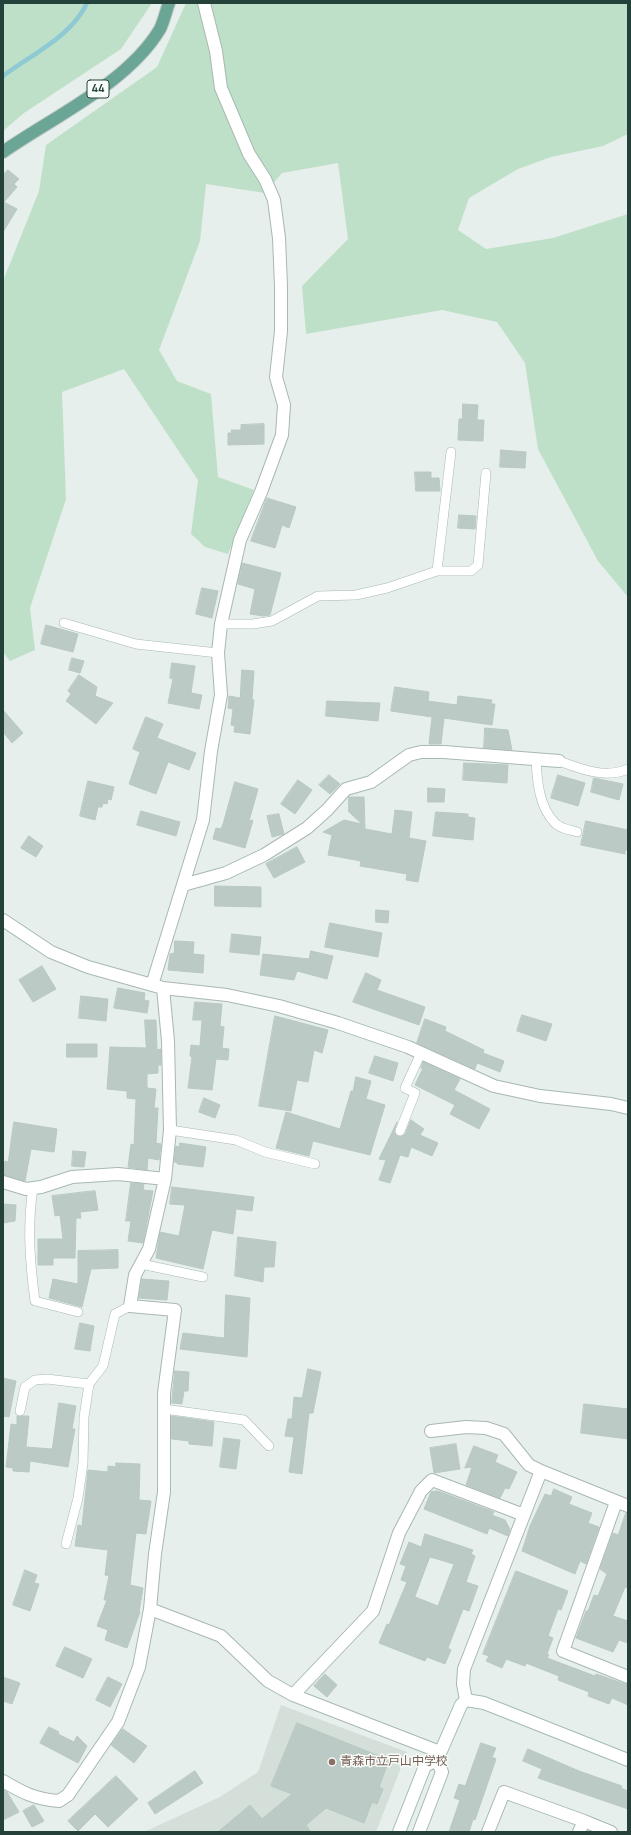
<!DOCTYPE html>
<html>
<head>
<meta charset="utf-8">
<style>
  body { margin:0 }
  #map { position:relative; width:631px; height:1835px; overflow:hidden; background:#e6efeb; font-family:Manrope,sans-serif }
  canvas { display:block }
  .frame { position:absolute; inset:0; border:4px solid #24423a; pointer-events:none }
</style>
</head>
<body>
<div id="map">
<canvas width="631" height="1835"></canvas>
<div class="frame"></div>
</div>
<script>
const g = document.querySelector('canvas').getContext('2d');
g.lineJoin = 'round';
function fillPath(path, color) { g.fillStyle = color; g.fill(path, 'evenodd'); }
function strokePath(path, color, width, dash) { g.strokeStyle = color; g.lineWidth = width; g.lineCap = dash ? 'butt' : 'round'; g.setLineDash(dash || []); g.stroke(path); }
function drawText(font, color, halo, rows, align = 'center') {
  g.font = font + ' Manrope,"Noto Sans JP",sans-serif'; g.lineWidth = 3; g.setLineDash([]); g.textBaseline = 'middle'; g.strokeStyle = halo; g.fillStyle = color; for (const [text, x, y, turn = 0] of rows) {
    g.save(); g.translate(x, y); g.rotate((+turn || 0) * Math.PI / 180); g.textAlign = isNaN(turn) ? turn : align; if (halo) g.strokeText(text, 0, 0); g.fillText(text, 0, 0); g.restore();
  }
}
const built = new Path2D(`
  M281,1705L407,1752L376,1832H144L220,1797L258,1772Z`);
const green = new Path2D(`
  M3,3H152L121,49L24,113L3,131Z
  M186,3H628V134L603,146L551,157L518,169L469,198L458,230L486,249L553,238L628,214V597L598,561L538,449L525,363L497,322L442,310L306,334L302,286L348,239L338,163L282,173L265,193L206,184L200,241L159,350L177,381L211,394L218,477L254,490L228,554L205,547L191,534L198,480L124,369L62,392L66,499L30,608L35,650L10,661L3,652V281L39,191L46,145L157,67Z`);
const stream = new Path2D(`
  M3,76C32,54 71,37 87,3`);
const building = new Path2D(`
  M8,170L19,179L14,184L17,187L4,202L17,209L3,232V175Z
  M463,404L478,405L477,420H484L483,441L458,440L459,419H462Z
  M264,424V444L228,445V433H232L231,430H241V425Z
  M501,450L526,452L525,468L500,467Z
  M415,472H431V478H439L440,491H416Z
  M267,498L296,507L289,528L282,525L275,548L251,541Z
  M459,515L476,516L475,529L458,528Z
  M242,563L281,573L270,615L263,616L250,614L255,589L238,584Z
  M202,588L218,591L212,618L196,614Z
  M46,625L78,634L73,652L41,644Z
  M72,658L84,661L80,673L69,670Z
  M172,663L195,666L191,693L202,695L199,709L168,703L173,679L170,678Z
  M242,670L254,671L252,699L254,700L250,734L234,732L235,726L231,725L233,709L228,708L229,696L240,698Z
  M79,675L97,687L95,696L113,703L96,724L66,701L71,694L68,691Z
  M395,687L429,692L428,701L457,705L458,696L492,700L491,704H495L492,725L444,718L441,744H429L432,717L391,711Z
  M327,701L380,703L378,721L326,716Z
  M3,710L23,733L12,743L3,732Z
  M146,717L163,724L157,738L196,753L189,770L168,762L156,794L129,784L140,752L133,749Z
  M485,728L508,730L512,750L484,748Z
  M464,763L508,765L507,783L463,780Z
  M329,775L340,784L330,794L319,785Z
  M558,775L585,783L578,806L551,798Z
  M594,778L623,784L619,800L591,792Z
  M298,780L312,790L295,814L281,804Z
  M88,781L114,787L111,800L108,799L107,804L103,803L102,807H98L95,820L80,816Z
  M235,782L258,789L249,821L253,820L245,848L213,839L216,828L221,829L223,824Z
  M428,788L445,789L444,802H428Z
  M349,797H364L365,829L392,834L395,810L412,812L409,838L426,841L418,882L406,880L407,874L360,866L361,861L328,855L332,835L323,832L344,820L362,824L349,812Z
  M141,811L180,822L176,836L137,825Z
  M436,812L468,814V817L475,818L473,840L433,836Z
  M279,814L284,834L272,837L267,816Z
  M586,821L628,830V850H625V854L581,845Z
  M29,836L43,846L36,857L21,848Z
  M297,847L305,862L274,878L266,864Z
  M215,886L261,887V907L215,906Z
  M376,910L389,911L388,923L376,922Z
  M330,923L382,933L378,957L325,947Z
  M232,934L261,937L259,955L230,952Z
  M175,941L194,942L193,954L204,955L203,973L168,970L170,954L174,953Z
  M311,951L333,956L327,979L297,971L294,980L260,975L263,954L309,959Z
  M42,966L56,989L33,1002L19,980Z
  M366,973L381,980L377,990L425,1007L419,1025L353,1002Z
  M118,988L145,993L144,1000L149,1001L147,1013L114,1008Z
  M81,996L108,999L106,1021L79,1018Z
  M195,1002L222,1004L220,1026L224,1027L222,1048L229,1049L228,1060L216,1059L212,1090L188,1088L192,1057L190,1056L191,1045L200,1046L202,1020H193Z
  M522,1015L552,1024L546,1041L517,1031Z
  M275,1016L328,1030L322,1053L314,1050L308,1082L297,1080L291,1111L259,1106Z
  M425,1019L446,1027L445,1031L484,1050L483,1053L504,1061L500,1072L477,1063L475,1069L417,1043Z
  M145,1020H156L157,1050L161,1049V1065H158V1073L147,1074V1088L156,1089L154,1108H158L156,1143L161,1144L159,1160L148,1158L147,1170L128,1167L131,1144L134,1145L136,1099L127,1098V1091L107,1089L110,1047L146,1048Z
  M67,1044H97V1057H67Z
  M375,1056L398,1063L393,1081L369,1073Z
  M423,1062L460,1079L454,1090L490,1109L479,1129L450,1114L455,1105L415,1085L423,1068H421Z
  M356,1077L371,1081L366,1099L385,1105L370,1155L313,1141L309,1156L276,1148L286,1112L340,1129L351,1091H353Z
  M204,1098L220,1105L215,1118L199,1112Z
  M411,1120L424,1129L420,1135L438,1143L432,1156L411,1147L408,1157L400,1155L390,1183L379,1180L386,1160L379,1159L397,1122L394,1132L397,1136L400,1137L405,1134Z
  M14,1122L57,1129L54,1152L31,1149L25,1181L3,1175L5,1161L8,1162Z
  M180,1143L206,1147L203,1167L177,1164V1162H174L176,1146L179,1147Z
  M73,1151L86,1152L84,1167L72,1166Z
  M131,1183L144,1184L143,1190L153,1191L143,1243L128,1241L131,1221H126Z
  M172,1187L254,1197L252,1211L236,1209L233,1234L212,1230L203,1269L156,1258L160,1232L179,1236L185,1205L170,1204Z
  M95,1191L98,1210L80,1212L81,1218H76L75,1258H53V1265H38V1239H63L60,1215L55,1216L52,1196Z
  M3,1204L16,1205L15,1221L3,1223Z
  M238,1237L276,1242L274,1267H264L263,1282L235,1276Z
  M118,1250V1268L91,1269L82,1307L49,1298L53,1279L78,1284V1251Z
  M142,1279L169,1281L167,1300L139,1298Z
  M226,1295L250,1298L247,1357L180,1349L183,1333L224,1338Z
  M80,1323L94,1326L90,1351L75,1349Z
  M308,1369L321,1372L313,1413H309L302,1474L289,1472L294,1437L285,1436L288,1419H292L294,1397L302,1398Z
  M175,1371L189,1372L188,1391H184L182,1404L172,1403Z
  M3,1378L16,1381L9,1417L3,1416Z
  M59,1403L76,1406L72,1429H75L68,1467L30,1461L29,1472L13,1471V1468L6,1467L11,1424L17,1425V1416H29L26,1447L52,1449Z
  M584,1404L628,1409V1439L581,1433Z
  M172,1416L214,1422L212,1446L189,1444V1441L172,1439Z
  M224,1438L240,1440L236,1469L220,1467Z
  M456,1444L460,1469L434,1473L430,1448Z
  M474,1446L498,1455L495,1462L517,1472L509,1489L505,1488L500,1498L466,1485L472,1467L465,1468Z
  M116,1463L140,1464L139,1500L151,1501L146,1534L136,1533L130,1585L143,1588L139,1612H140L127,1648L105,1640L108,1630L97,1626L107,1600H104L109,1576L105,1575L108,1550L75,1546L78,1525L82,1526L88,1470L108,1472V1466L116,1467Z
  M554,1489L572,1497L569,1504L592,1513L588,1523L599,1527L586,1564L580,1561L575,1574L522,1551L530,1526L545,1494L551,1496Z
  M438,1491L494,1512L492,1515L505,1520L510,1529L508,1536L489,1528L487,1534L424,1509L431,1492Z
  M626,1513H628V1588L625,1587L613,1616L628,1621V1643L619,1640L613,1652L576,1638L586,1611H588L594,1595L598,1596L607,1574L600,1569L613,1533L618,1535Z
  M425,1534L473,1550L471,1554L475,1556L466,1582L478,1586L469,1611L463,1609L448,1648L451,1650L445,1664L427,1657L425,1661L379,1643L387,1624L389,1625L407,1582L401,1580L406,1566L400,1564L409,1542L421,1547ZM430,1557L454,1564L438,1606L415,1597Z
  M25,1570L37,1575L34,1583L39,1584L30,1611L13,1605Z
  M516,1571L568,1591L561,1610L558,1609L548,1636L553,1638L547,1654L549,1655L547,1658L595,1676L596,1674L628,1685V1705L612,1698L609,1704L588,1696L589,1692L558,1680L559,1676L526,1663L525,1666L506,1659L502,1668L486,1661L489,1656L483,1654Z
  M65,1647L92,1659L83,1678L56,1666Z
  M325,1674L337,1685L327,1697L314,1686Z
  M3,1677L20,1683L12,1704L3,1701Z
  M108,1677L122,1684L110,1707L96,1700Z
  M297,1723L389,1760L379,1787L383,1789L377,1804L372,1802L364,1823L326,1808L306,1825L311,1832H218L250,1805L262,1819L292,1794L271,1786Z
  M49,1727L59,1732L58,1734L74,1742L77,1736L87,1746L78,1763L40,1743Z
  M123,1729L147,1746L134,1763L111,1745Z
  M481,1743L496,1748L492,1757L496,1759L475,1820L473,1819L469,1832H449L460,1800L454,1798L459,1784L465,1786Z
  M528,1749L579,1771L622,1786L621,1788L628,1791V1809L538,1778L542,1769L523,1761Z
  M195,1771L203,1783L155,1814L148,1803Z
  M116,1776L138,1799L108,1827L95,1814L78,1831L68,1821Z
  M3,1790L7,1792L19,1812L3,1820Z
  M34,1805L44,1821L32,1827L23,1811Z`);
const lane = new Path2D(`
  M437,571L451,452
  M64,623L136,644L218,653
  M221,624H253L272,621L318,596L356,595L387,588L437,571H471L478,565L486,473
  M536,759C537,781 539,808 556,824C561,829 571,830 577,832
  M559,761C581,769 605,779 628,769
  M170,1130L236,1140L265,1152L315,1164
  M400,1131L415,1093L405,1088L421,1053
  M33,1188C27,1227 30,1263 35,1301L78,1312
  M141,1264L203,1277
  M164,1409L244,1420L269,1446
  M20,1411L25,1387L35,1380L47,1379L89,1384L103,1366L115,1314L130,1306
  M66,1544L78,1498L83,1463L84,1417L89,1384`);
const street = new Path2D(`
  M183,885L226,873L264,855L307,828L327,810L346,789L371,782L409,755L421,752H444L559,761
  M3,920L51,952L88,967L163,988L227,995L279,1006L338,1023L408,1047L494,1086L540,1096L611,1104L628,1108
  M152,985L203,820L211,751L221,695L218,653L221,624L240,540L261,492L282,435L284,405L276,377L281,331V286L279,238L274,200L265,179L249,154L221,88L216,51L204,3
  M3,1182L26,1189L41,1187L72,1177L118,1174L165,1179
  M431,1431L466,1427L486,1428L504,1434L529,1465L541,1471
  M616,1502L563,1651L628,1677
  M150,1609L221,1636L268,1681L293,1695L440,1752
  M293,1695L373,1611L399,1533L421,1491L432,1480L524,1515
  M466,1700L463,1684L464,1669L541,1471L628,1506
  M3,1781C23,1793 35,1799 59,1801L68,1795L118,1722L139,1667L150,1609L155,1554L164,1492V1393L175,1310L130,1306L135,1275L149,1249L165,1179L170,1130L168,1041L163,988
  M488,1832L504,1792L584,1821
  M579,1832L584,1821L611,1832`);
const secondary = new Path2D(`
  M399,1832L425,1766L437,1760
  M419,1832L442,1772L437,1760L461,1705L466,1700L484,1703L628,1760`);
const primary = new Path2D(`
  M3,152C53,117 128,83 160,29C164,21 166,11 169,3`);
const markers = [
  [332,1762,4,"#8d6e63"]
];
const shields = [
  [98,89,22]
];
const shieldNames = [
  ["44",98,89]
];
const educationNames = [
  ["青森市立戸山中学校",340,1762]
];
fillPath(built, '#d4dfda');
fillPath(green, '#bfe0c8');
strokePath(stream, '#8ec9d4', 4.5);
fillPath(building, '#bbcac4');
strokePath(building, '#b8c9c2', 1);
strokePath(lane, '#a8b8b2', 10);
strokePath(street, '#a8b8b2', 14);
strokePath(secondary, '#a4bbb3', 14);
strokePath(primary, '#c2cac8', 14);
strokePath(lane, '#fff', 9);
strokePath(street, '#fff', 12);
strokePath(secondary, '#fff', 12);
strokePath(primary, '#6aa596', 12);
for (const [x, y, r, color] of markers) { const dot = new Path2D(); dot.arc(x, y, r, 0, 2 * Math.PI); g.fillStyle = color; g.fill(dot); strokePath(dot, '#f7fbf9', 1.5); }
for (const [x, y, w] of shields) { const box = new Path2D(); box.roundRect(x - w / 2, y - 9, w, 18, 3); g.fillStyle = '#f7fbf9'; g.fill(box); strokePath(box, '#24423a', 1); }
drawText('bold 11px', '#24423a', null, shieldNames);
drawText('12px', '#785e54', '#f7fbf9', educationNames, 'left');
</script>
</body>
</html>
